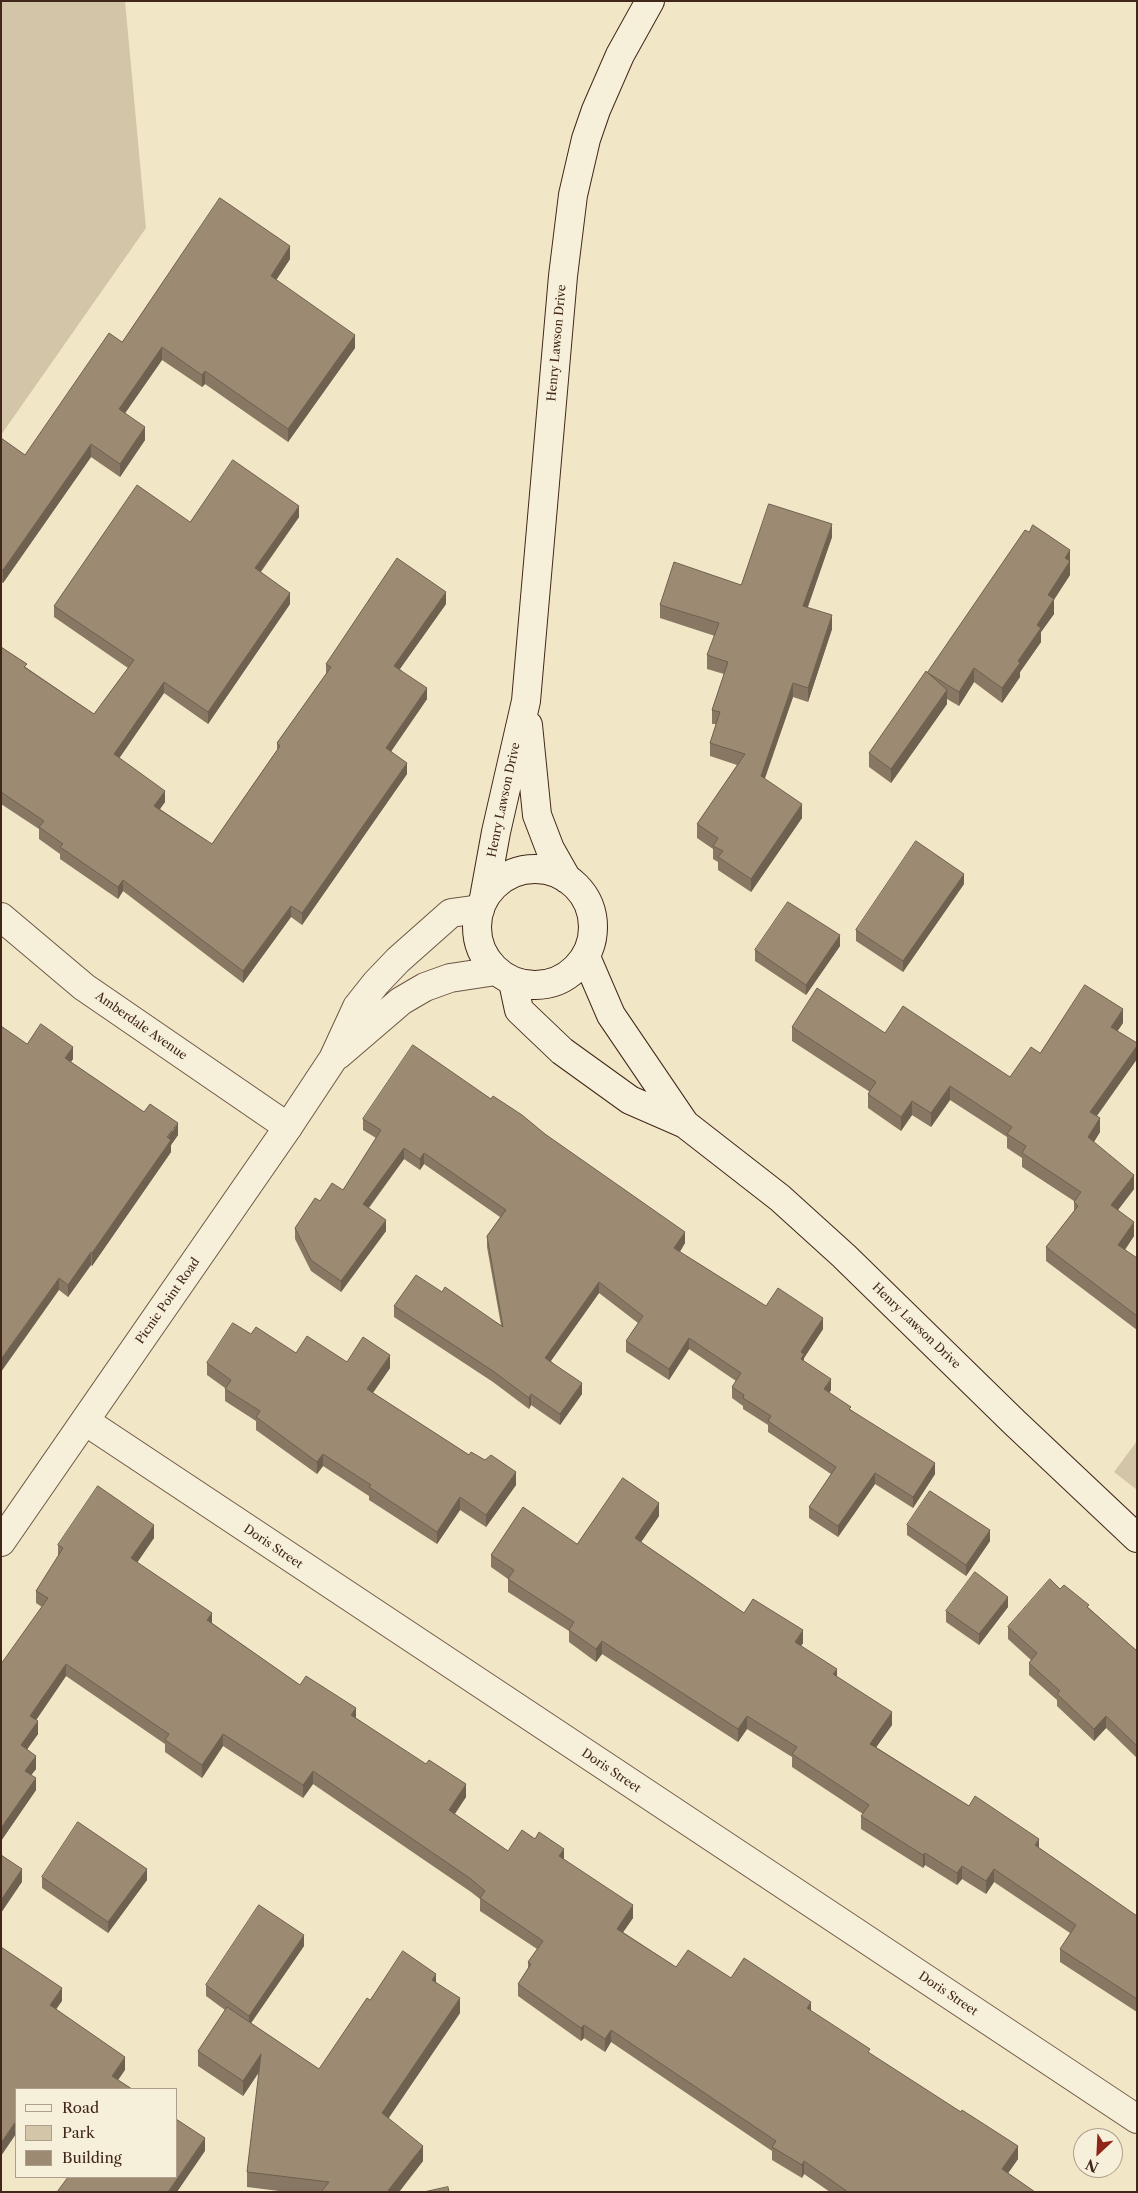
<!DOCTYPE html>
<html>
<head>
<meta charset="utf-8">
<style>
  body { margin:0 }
  #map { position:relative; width:1138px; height:2193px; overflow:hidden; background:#f1e6c5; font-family:"Libre Caslon Text",serif }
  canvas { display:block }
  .frame { position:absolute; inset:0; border:2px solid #41271a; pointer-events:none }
  .legend { position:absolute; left:15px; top:2088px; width:162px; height:90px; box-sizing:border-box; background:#f6efd9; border:1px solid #ae9f8d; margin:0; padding:6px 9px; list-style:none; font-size:15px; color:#41271a }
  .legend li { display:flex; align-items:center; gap:10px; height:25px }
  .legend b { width:25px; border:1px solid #ae9f8d }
  .north { position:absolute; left:1073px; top:2128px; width:50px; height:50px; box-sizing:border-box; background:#f6efd9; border:1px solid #ae9f8d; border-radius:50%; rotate:205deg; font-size:14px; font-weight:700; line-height:20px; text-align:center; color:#41271a }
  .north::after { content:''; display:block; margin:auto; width:18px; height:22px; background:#8f2418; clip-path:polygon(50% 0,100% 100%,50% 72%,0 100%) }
</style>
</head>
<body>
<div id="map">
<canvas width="1138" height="2193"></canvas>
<div class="frame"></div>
<ul class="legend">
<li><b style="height:6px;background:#f6efd9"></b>Road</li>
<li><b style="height:14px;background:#d3c6a8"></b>Park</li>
<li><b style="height:14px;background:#9d8a73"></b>Building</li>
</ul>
<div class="north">N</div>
</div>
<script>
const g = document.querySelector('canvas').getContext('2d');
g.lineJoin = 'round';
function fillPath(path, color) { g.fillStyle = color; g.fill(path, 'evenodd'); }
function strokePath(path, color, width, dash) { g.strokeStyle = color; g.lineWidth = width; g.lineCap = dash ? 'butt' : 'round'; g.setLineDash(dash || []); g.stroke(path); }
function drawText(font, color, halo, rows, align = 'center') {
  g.font = font + ' "Libre Caslon Text",serif'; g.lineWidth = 4; g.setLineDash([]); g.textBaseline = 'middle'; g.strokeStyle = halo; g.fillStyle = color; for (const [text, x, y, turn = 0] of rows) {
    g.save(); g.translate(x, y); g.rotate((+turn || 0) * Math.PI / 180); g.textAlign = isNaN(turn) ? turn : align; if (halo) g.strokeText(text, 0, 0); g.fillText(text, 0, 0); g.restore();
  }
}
const green = new Path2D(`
  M1,1H125L146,228L1,435Z
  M1137,1441V1490L1114,1472Z`);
const minor = new Path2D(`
  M1,917L84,987L288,1127
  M85,1421L1137,2119`);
const tertiary = new Path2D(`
  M338,1055L401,1001L425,987L450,978L496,971
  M1,1542L288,1127L333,1059L357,1007L376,983L398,960L451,913L480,909`);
const secondary = new Path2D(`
  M528,725L537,815L550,849L567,879
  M477 927a58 58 0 1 1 116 0a58 58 0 1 1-116 0Z
  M484,898L496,832L526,701L563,276L573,195L586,139L596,110L620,55L650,1
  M586,957L611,1015L685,1124
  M513,982L519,1010L562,1051L630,1100L685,1124L780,1198L844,1256L1014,1422L1137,1538`);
const wall = new Path2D(`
  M290,259L276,280L355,348L288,442L205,384L202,387L162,360L125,413L145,440L120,477L91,457L3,583L1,582V438L25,455L122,342Z
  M299,517L261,572L290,604L208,724L164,693L119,758L165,802L160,809L212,844L277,750V743L326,674V664L446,604L400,669L427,699L391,751L407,774L302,925L291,917L243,983L123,891L118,899L60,859V854L39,839V829L1,804V647L27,668L94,714L128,668L54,617V606L190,522Z
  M1029,532L1070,550V575L1054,599V614L1041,632V642L1020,672V677L1002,703L974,682L959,706L947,699V704L891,783L869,767V753Z
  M832,537L808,607L832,629L808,702L793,697L764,779L802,818L751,892L718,870V862L713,859V849L697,838V824L737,765L710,756V743L716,724H712V710L724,674L707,669V655L715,636L660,618V605L741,585Z
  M964,884L903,972L856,941V930Z
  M840,946L806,995L755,961V950Z
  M1123,1023L1117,1031L1137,1043V1059L1097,1116L1100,1132L1094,1142L1134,1189L1118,1210L1134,1236L1125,1250L1137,1258V1330L1046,1261V1247L1074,1211V1201L1022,1167V1158L1007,1148V1137L950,1100L931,1127L912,1115L901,1131L868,1108V1094L870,1092L792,1041V1027L885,1033L1010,1077L1040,1053Z
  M27,1044L73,1059L71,1062L178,1135L171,1145V1152L92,1266L91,1265L68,1297L59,1290Z
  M491,1099L545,1134L685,1243L680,1252L766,1306L823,1329L804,1358V1361L831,1390L829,1393L935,1474L913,1508L875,1484L838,1537L809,1518V1507L831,1474L768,1432V1425L743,1409V1406L732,1398V1387L736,1381L689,1349L669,1380L626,1352V1341L638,1323L599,1293L551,1361L582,1394L560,1425L531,1405L529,1409L493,1382L394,1317V1306L442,1292L501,1325L487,1247V1236L500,1217L424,1164L420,1170L404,1159L369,1208L386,1231L341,1292L311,1271L295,1239V1228L320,1201L343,1190L376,1138L363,1130V1119Z
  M251,1334L296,1353L347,1362L390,1368L373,1393L516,1485L486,1527L460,1510L437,1544L369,1500V1496L323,1466L317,1474L256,1430V1421L225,1401V1388L207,1375V1363Z
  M659,1516L641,1542L744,1613L803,1643L801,1646L892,1725L876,1747L969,1806L1039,1848L1137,1916V2012L1060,1962V1949L1070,1933L994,1882L986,1894L962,1879L957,1885L925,1865L923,1868L861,1829V1816L863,1814L792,1767V1757L747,1729L738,1742L602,1654L596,1662L569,1642V1631L508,1592V1579L491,1567V1555L577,1544Z
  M907,1525L990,1541L966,1576L907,1535Z
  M154,1538L137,1563L212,1623L300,1685L356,1718L466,1797L454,1814L508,1851L564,1859L633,1918L623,1932L676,1967L731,1978L811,2011L1018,2159L1008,2173L1035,2192H830L804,2174L802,2178L772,2160V2151L611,2042L605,2052L584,2038L581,2041L518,1996V1984L528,1968V1962L537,1949L480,1911V1899L471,1892L313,1784L303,1798L223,1746L202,1778L165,1752V1744L66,1676L36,1720L38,1734L27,1749L36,1769L31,1775L36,1790L1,1841L42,1607L36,1603V1591L58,1557V1545Z
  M1060,1589L1089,1608L1137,1651V1758L1106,1728L1094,1741L1057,1706V1700L1029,1675V1663L1031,1660L1008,1639V1627Z
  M1008,1607L979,1645L946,1622V1611Z
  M42,1877L147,1880L108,1933L42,1888Z
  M304,1946L251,2023L319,2069L370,2000L436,1982L460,2013L388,2118L423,2161L399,2192H287L247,2187V2172L259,2072L243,2096L198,2066V2051L225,2010L206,1996V1985Z`);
const shadedWall = new Path2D(`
  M290,246V259L271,288V276Z
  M355,335V348L288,442V429Z
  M162,347V360L119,422V409Z
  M205,371V384L202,387V375Z
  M145,427V440L120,477V464Z
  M91,444V457L3,583V570Z
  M299,506V517L255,579V568Z
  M832,524V537L803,620V606Z
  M1070,550V575L1052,603L1054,599V614L1041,632V642L1020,672V677L1002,703V688L1037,625L1048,595L1065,558Z
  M446,592V604L394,677V666Z
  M290,593V604L208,724V712Z
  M832,615V629L808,702V688Z
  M974,668V682L959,706V692Z
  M164,682V693L114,766V754Z
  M793,683V697L761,790V776Z
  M427,688V699L386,759V748Z
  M947,690V704L891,783V769Z
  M407,763V774L302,925V913Z
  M165,791V802L154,817V806Z
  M802,804V818L751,892V879Z
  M964,874V884L903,972V961Z
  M123,880V891L118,899V887Z
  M291,906V917L243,983V971Z
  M840,935V946L806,995V985Z
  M1123,1009V1023L1111,1041V1027Z
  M1137,1046V1059L1090,1125V1112Z
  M73,1047V1059L65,1070V1058Z
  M950,1086V1100L931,1127V1113Z
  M912,1101V1115L901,1131V1117Z
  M1100,1118V1132L1088,1151V1137Z
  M178,1123V1135L171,1145V1152L92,1266V1253Z
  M404,1148V1159L363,1215V1204Z
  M424,1153V1164L420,1170V1159Z
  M1134,1175V1189L1111,1219V1205Z
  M386,1220V1231L341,1292V1281Z
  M1134,1222V1236L1118,1259V1245Z
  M685,1232V1243L674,1260V1248Z
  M91,1252V1265L68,1297V1285Z
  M59,1278V1290L1,1372V1359Z
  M599,1282V1293L545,1369V1358Z
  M823,1318V1329L804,1358V1365L801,1370V1352Z
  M689,1338V1349L669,1380V1369Z
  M390,1355V1368L367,1401V1389Z
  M831,1379V1390L824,1400V1389Z
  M582,1383V1394L560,1425V1414Z
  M531,1394V1405L529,1409V1398Z
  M323,1454V1466L317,1474V1462Z
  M935,1463V1474L913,1508V1497Z
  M516,1472V1485L486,1527V1515Z
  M875,1473V1484L838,1537V1526Z
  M460,1497V1510L437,1544V1532Z
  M659,1503V1516L635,1551V1538Z
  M154,1525V1538L131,1571V1558Z
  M990,1530V1541L966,1576V1565Z
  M1008,1597V1607L979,1645V1634Z
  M212,1613V1625L207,1620Z
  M803,1630V1643L795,1655V1642Z
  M602,1641V1654L596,1662V1649Z
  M66,1664V1676L30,1729V1716Z
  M837,1669V1682L833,1674Z
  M356,1708V1721L351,1715Z
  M892,1712V1725L870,1756V1744Z
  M747,1716V1729L738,1742V1729Z
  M1106,1716V1728L1094,1741V1729Z
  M38,1721V1734L21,1758V1745Z
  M223,1734V1746L202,1778V1765Z
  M36,1756V1769L25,1783V1771Z
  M313,1771V1784L303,1798V1785Z
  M36,1778V1790L1,1841V1828Z
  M466,1784V1797L449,1823V1810Z
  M1039,1839V1852L1035,1845Z
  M564,1849V1862L559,1856Z
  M925,1853V1865L923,1868V1855Z
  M962,1866V1879L957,1885V1873Z
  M22,1869V1882L1,1913V1900Z
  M147,1869V1880L108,1933V1922Z
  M994,1869V1882L986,1894V1881Z
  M633,1905V1918L617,1941V1929Z
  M304,1935V1946L249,2026V2016Z
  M436,1974V1989L432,1980Z
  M62,1988V2001L50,2018V2005Z
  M460,1998V2013L382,2128V2113Z
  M811,2002V2015L807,2008Z
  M584,2025V2038L581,2041V2028Z
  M611,2030V2042L605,2052V2039Z
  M261,2054V2069L243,2096V2081Z
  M125,2057V2070L112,2089V2076Z
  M16,2121V2134L1,2156V2143Z
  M205,2138V2151L177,2192H168Z
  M423,2146V2161L399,2192H387Z
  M1018,2146V2159L1002,2182V2169Z
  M804,2161V2174L802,2178V2165Z`);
const building = new Path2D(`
  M220,198L290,246L271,276L355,335L288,429L205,371L202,375L162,347L119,409L145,427L120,464L91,444L3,570L1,569V438L25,455L109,333L122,342Z
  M233,460L299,506L255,568L290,593L208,712L164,682L114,754L165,791L154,806L212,844L280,746L277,743L331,667L326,664L397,558L446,592L394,666L427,688L386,748L407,763L302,913L291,906L243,971L123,880L118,887L60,847L63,844L39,827L44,821L1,792V647L27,664L24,667L94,714L134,660L54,606L137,485L190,522Z
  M769,504L832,524L803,606L832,615L808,688L793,683L761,776L802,804L751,879L718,857L723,851L713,846L718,838L697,824L745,754L710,743L720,712L712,710L728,662L707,655L719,623L660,605L674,562L741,585Z
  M1033,525L1070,550L1065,558L1070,561L1048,595L1054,599L1037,625L1041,628L1018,661L1020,663L1002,688L974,668L959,692L928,673L947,690L891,769L869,753L926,671L927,673L1025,530L1029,532Z
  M916,841L964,874L903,961L856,930Z
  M788,902L840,935L806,985L755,950Z
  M1085,985L1123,1009L1111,1027L1137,1043V1046L1090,1112L1100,1118L1088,1137L1134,1175L1111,1205L1134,1222L1118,1245L1137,1258V1316L1046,1247L1078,1206L1074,1202L1081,1192L1022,1153L1026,1146L1007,1134L1012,1127L950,1086L931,1113L912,1101L901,1117L868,1094L876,1082L792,1027L817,988L885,1033L903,1006L1010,1077L1031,1047L1040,1053Z
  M41,1024L73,1047L65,1058L144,1112L150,1104L178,1123L167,1137L171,1140L92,1253L91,1252L68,1285L59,1278L1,1359V1026L27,1044Z
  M413,1045L491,1099L493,1096L522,1115L545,1134L685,1232L674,1248L766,1306L778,1288L823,1318L801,1352L804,1354L801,1359L831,1379L824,1389L851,1407L849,1409L935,1463L913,1497L875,1473L838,1526L809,1507L836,1467L768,1421L771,1416L743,1398L744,1395L732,1387L741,1373L689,1338L669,1369L626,1341L643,1316L599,1282L545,1358L582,1383L560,1414L531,1394L529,1398L493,1371L394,1306L416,1275L442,1292L445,1287L503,1327L487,1236L506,1210L424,1153L420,1159L404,1148L363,1204L386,1220L341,1281L311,1260L295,1228L315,1198L320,1201L332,1183L343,1190L381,1130L363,1119Z
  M233,1323L251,1334L256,1327L296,1353L307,1336L347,1362L363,1337L390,1355L367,1389L469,1455L471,1452L485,1460L491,1455L516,1472L486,1515L460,1497L437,1532L369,1487L371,1485L323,1454L317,1462L256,1417L260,1411L225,1389L231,1380L207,1363Z
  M623,1478L659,1503L635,1538L744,1613L753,1599L803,1630L795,1642L837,1669L833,1674L892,1712L870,1744L969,1806L975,1796L1039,1839L1035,1845L1137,1916V1999L1060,1949L1076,1925L994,1869L986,1881L962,1866L957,1873L925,1853L923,1855L861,1816L869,1805L792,1754L797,1747L747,1716L738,1729L602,1641L596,1649L569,1630L574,1622L508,1579L514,1570L491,1555L523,1507L577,1544Z
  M98,1486L154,1525L131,1558L212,1613L207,1620L300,1685L306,1676L356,1708L351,1715L426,1764L429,1760L466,1784L449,1810L508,1851L522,1830L535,1839L539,1832L564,1849L559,1856L633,1905L617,1929L676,1967L688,1950L731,1978L744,1958L811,2002L807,2008L870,2049L868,2052L961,2112L962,2110L1018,2146L1002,2169L1035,2192H848L804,2161L802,2165L772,2147L776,2141L611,2030L605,2039L584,2025L581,2028L518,1984L531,1964L528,1962L543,1941L480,1898L485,1891L471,1879L313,1771L303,1785L223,1734L202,1765L165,1740L169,1734L66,1664L30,1716L38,1721L21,1745L36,1756L25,1771L36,1778L1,1828V1664L48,1598L36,1591L63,1548L58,1545Z
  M930,1491L990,1530L966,1565L907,1525Z
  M975,1572L1008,1597L979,1634L946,1611Z
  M1050,1579L1060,1589L1064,1585L1089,1605L1087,1607L1137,1651V1746L1106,1716L1094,1729L1057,1694L1060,1691L1029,1663L1037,1653L1008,1627Z
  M78,1822L147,1869L108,1922L42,1877Z
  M1,1855L22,1869L1,1900Z
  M259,1905L304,1935L249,2016L206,1985Z
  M1,1947L62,1988L50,2005L125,2057L112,2076L132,2089H16V2121L1,2143Z
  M403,1951L436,1974L432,1980L460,1998L382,2113L423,2146L387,2192H321L329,2182L247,2172L261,2054L243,2081L198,2051L227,2007L319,2069L367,1998L370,2000Z
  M176,2119L205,2138L168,2192H57L68,2177H176Z
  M448,2187L449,2192H424Z`);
const streetNames = [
  ["Henry Lawson Drive",557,343,-85],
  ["Henry Lawson Drive",504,800,-78],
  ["Amberdale Avenue",141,1026,35],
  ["Picnic Point Road",168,1301,-55],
  ["Henry Lawson Drive",916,1326,44],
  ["Doris Street",273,1547,34],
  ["Doris Street",611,1771,34],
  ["Doris Street",948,1994,34]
];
fillPath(green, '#d3c6a8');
strokePath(minor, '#6d5745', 30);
strokePath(tertiary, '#6d5745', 30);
strokePath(secondary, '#41271a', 30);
strokePath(minor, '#f6efd9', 28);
strokePath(tertiary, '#f6efd9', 28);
strokePath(secondary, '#f6efd9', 28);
fillPath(wall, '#877763');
fillPath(shadedWall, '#6e6150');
fillPath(building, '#9d8a73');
strokePath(building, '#6e6150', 1);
drawText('12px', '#41271a', '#f6efd9', streetNames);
</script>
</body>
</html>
